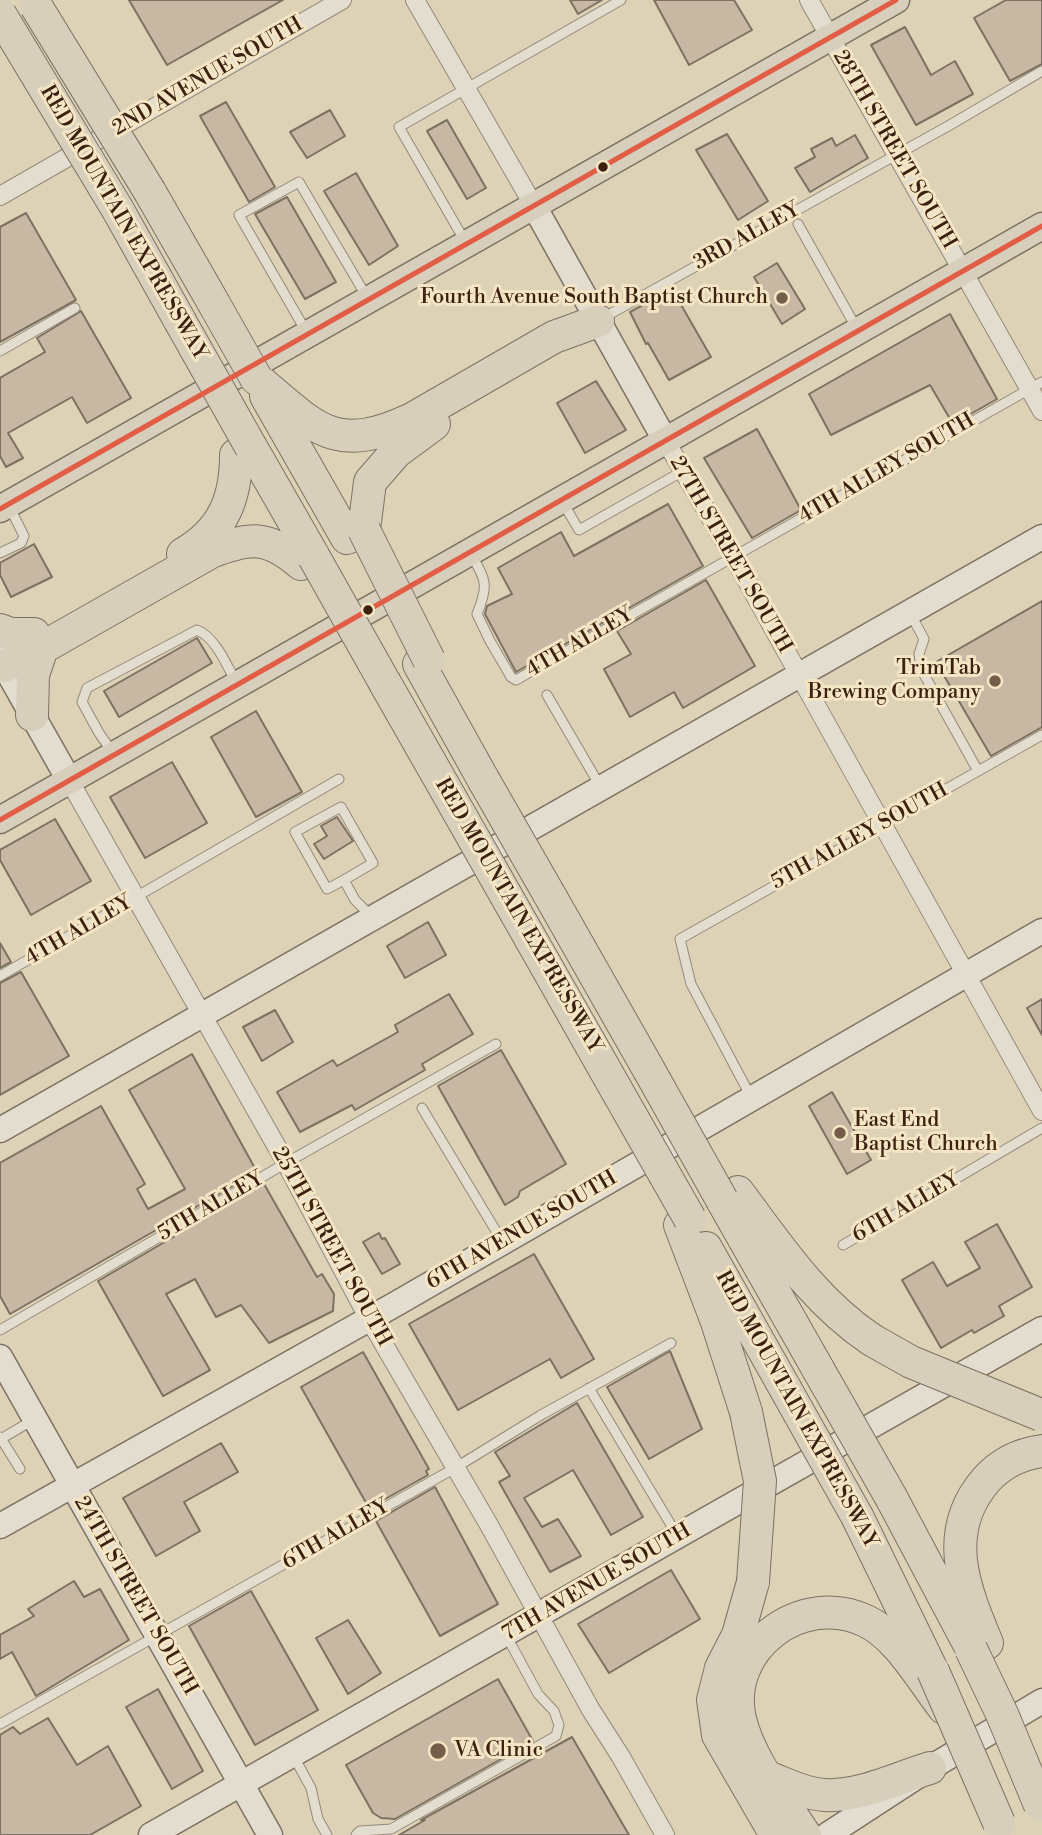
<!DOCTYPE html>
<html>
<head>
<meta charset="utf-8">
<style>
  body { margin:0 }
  canvas { display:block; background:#ddd1b6 }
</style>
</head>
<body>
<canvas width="1042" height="1835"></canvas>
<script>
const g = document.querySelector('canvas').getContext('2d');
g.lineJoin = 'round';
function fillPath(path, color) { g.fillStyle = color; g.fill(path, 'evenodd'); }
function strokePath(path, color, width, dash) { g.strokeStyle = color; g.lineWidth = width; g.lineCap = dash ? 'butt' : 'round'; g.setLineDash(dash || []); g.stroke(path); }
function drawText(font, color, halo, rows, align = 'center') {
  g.font = font + ' "Libre Bodoni",serif'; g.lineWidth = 6; g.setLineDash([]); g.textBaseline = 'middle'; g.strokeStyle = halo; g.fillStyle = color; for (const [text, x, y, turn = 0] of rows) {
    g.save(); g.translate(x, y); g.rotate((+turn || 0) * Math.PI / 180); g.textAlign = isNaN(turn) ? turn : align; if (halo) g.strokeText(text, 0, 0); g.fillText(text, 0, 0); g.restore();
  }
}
const building = new Path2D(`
  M129,0H283L167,65Z
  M570,0H602L578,14Z
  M654,0H734L752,30L689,65Z
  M1006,0H1042V64L1010,81L974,18Z
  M905,27L931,75L955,61L973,94L916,125L871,45Z
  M226,102L275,187L249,202L200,116Z
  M330,110L345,136L307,158L290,132Z
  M447,120L486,188L467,199L427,131Z
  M727,134L768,201L738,220L696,150Z
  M855,135L868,158L810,192L795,168L815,157L811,149L832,138L836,146Z
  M356,173L398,246L369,265L324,191Z
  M287,197L336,282L305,299L255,214Z
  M26,213L76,300L0,342V227Z
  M777,263L805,309L782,324L754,277Z
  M672,289L711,357L669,380L648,343L646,344L630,312Z
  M81,311L131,398L87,423L72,397L8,433L23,458L6,467L0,456V378L45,352L37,338Z
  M950,314L997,399L953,424L930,385L831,435L809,394Z
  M596,381L626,430L585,453L557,403Z
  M757,429L801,510L752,538L704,458Z
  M668,504L703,566L516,672L485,614L487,606L512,594L498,568L561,532L574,556Z
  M34,544L52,577L11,597L0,575V563Z
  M706,580L755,666L683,708L674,692L630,717L604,669L631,654L617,631Z
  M1042,601V727L991,756L936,662Z
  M197,638L212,663L119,717L104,691Z
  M256,711L302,792L256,817L211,737Z
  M172,762L207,823L145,858L110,797Z
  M337,817L353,841L324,859L314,844L327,836L321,826Z
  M55,819L91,881L31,915L0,860V850Z
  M428,922L446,955L405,978L387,946Z
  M0,943L11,962L0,968Z
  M21,972L69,1056L0,1095V983Z
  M449,994L473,1034L422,1064L425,1070L355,1110L352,1105L300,1132L277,1092L333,1060L337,1066L398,1032L395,1025Z
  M1042,999V1035L1027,1008Z
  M275,1010L293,1042L262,1061L243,1027Z
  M501,1050L566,1164L520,1191L518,1197L505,1205L438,1086Z
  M192,1054L257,1172L10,1314L0,1296V1163L101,1106L145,1184L137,1189L148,1209L185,1189L129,1090Z
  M832,1092L871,1160L847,1174L809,1106Z
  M264,1184L317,1277L322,1274L334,1294L333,1311L269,1343L241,1305L216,1317L195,1279L166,1294L210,1370L163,1396L98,1281Z
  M997,1224L1032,1287L999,1306L1004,1316L974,1333L972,1330L941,1348L902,1280L933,1262L947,1286L980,1268L965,1242Z
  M379,1233L382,1239L385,1238L400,1264L382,1274L363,1242Z
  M534,1254L594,1359L561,1378L550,1359L458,1410L409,1324Z
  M670,1351L702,1429L649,1459L607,1387Z
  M363,1352L429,1469L426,1471L428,1475L369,1508L301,1387Z
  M577,1403L643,1517L611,1535L573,1470L524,1498L542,1527L558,1519L581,1556L550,1572L499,1482L510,1476L495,1452Z
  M221,1443L238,1472L184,1502L200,1531L156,1556L123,1498Z
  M435,1487L498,1604L440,1636L376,1521Z
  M671,1570L700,1619L609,1673L578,1624Z
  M74,1581L84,1597L100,1589L129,1640L36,1696L12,1652L0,1659V1635L34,1616L28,1609Z
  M251,1591L318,1710L255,1745L189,1626Z
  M348,1620L381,1673L348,1694L316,1638Z
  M498,1679L533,1741L395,1819L381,1818L373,1813L346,1765Z
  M158,1689L203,1771L172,1789L126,1707Z
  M48,1718L77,1765L108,1746L141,1806L90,1835H0V1735L13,1727L20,1734Z
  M572,1737L629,1835H399L425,1820H421Z`);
const lane = new Path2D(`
  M798,224L857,329
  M466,243L399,127L621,0
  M601,319L950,125L1042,71
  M307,333L239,215L299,182L368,299
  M0,351L75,308
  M562,501L579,530L683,471
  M0,553L21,543L24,536L9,506
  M471,554C486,581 489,584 477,614L490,641L511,677L516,680L1042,382
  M910,613L924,639L919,654L921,669L978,771
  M547,695L600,786
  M113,753L99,733L82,702L87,688L197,630C216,638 226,664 236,682
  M344,880L373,863L341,807L295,832L327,889L344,880L355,900L371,916
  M0,976L339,779
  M751,1097L691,984L680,939L1042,735
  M422,1108L502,1241
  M843,1245L1042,1128
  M0,1330L286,1163L496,1044
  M589,1388L677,1535
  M0,1437L20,1469
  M1,1439L33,1420
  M0,1724L455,1468L541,1415L671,1343
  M294,1757L311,1788L318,1819L327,1835
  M356,1835L360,1831L391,1829L556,1736L559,1725L554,1711L538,1694L506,1635`);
const street = new Path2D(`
  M415,0L534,206
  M809,0L1042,411
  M0,196L342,0
  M665,440L733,556L1042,1111
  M69,780L286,1163L369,1319L489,1525L591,1710L621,1757L665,1835`);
const secondary = new Path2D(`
  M534,206L665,440
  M0,658L69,780
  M0,1130L1042,537
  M0,1357L270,1835
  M0,1526L394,1305L1042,931
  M151,1835L1042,1329
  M827,1835L930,1768L1042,1701`);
const primary = new Path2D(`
  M0,509L896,0
  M0,820L1042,226`);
const highway = new Path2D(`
  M150,192L213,302
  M118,210L180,321
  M256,378C315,427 333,456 412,419L554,337L598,321
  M266,396L347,538
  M251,447L314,557
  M364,530L370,482L396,452L434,424
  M183,554C223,531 236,499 236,455
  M0,630L11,634H34
  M419,664L483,779
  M4,666L42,648L211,552C250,537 268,535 301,564
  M385,683L450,797
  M32,715L33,675L42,648
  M549,894L649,1070
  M516,913L616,1089
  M738,1192C778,1246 815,1302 872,1340
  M722,1200L818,1369
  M680,1225L717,1322L746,1412
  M706,1248L785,1388
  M892,1499L968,1642
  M858,1518L931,1668
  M753,1582L738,1635L721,1668L713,1700L718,1735L776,1835
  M987,1643C964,1588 941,1532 986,1480C1000,1464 1020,1454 1042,1451
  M767,1777C786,1784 805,1794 825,1795C859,1797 897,1778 930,1768
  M805,1835C782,1799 750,1761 740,1719C724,1648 802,1590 866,1621C898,1636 922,1680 944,1708`);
const highwayBridge = new Path2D(`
  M36,6L150,192
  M0,14L118,210
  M213,302L256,378
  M180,321L251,447
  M364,530L429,660
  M314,557L385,683
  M483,779L549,894
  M450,797L516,913
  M649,1070L722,1200
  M616,1089L690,1219
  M872,1340L911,1362L1041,1415
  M818,1369L892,1499
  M785,1388L858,1518
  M746,1412L760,1481L753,1582
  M971,1649L1002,1714L1040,1805
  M933,1671L999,1823`);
const bus1 = new Path2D(`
  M0,509L896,0
  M0,820L1042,226`);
const markers = [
  [603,167,6,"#3c2010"],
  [782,298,7,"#745e4a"],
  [368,610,6,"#3c2010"],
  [995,681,7,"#745e4a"],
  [840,1133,7,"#745e4a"],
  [438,1751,9,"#745e4a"]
];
const streetNames = [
  ["2ND AVENUE SOUTH",208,77,-30],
  ["28TH STREET SOUTH",894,150,60],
  ["RED MOUNTAIN EXPRESSWAY",123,223,60],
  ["3RD ALLEY",747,237,-29],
  ["4TH ALLEY SOUTH",887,469,-30],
  ["27TH STREET SOUTH",730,555,60],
  ["4TH ALLEY",580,643,-30],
  ["5TH ALLEY SOUTH",860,837,-29],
  ["RED MOUNTAIN EXPRESSWAY",518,916,60],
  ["4TH ALLEY",79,931,-30],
  ["5TH ALLEY",211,1207,-30],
  ["6TH ALLEY",906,1208,-30],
  ["6TH AVENUE SOUTH",522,1231,-30],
  ["25TH STREET SOUTH",331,1247,61],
  ["RED MOUNTAIN EXPRESSWAY",796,1410,61],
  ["6TH ALLEY",336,1535,-30],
  ["7TH AVENUE SOUTH",597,1583,-30],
  ["24TH STREET SOUTH",135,1596,60]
];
const poiNames = [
  ["Fourth Avenue South Baptist Church",768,298],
  ["TrimTab",981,669],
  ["Brewing Company",981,693],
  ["East End",854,1121,"left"],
  ["Baptist Church",854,1145,"left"],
  ["VA Clinic",454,1751,"left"]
];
fillPath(building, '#c8b8a3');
strokePath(building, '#7d7262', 2);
strokePath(lane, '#938978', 11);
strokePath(street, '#938978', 20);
strokePath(secondary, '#7d7262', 27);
strokePath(primary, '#7d7262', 29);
strokePath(highway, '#7d7262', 34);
strokePath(lane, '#e3ddd0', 9);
strokePath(street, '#e3ddd0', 18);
strokePath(secondary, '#e3ddd0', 24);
strokePath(primary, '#d7cebb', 26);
strokePath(highway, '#d7cebb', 32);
strokePath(highwayBridge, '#7d7262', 34, []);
strokePath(highwayBridge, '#d7cebb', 32);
strokePath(bus1, '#e15d46', 5);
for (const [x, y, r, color] of markers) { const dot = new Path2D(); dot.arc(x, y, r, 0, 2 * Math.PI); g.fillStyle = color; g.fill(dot); strokePath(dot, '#f4e5c4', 2.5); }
drawText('21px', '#3c2010', '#f4e5c4', streetNames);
drawText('21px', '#3c2010', '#f4e5c4', poiNames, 'right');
</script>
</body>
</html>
